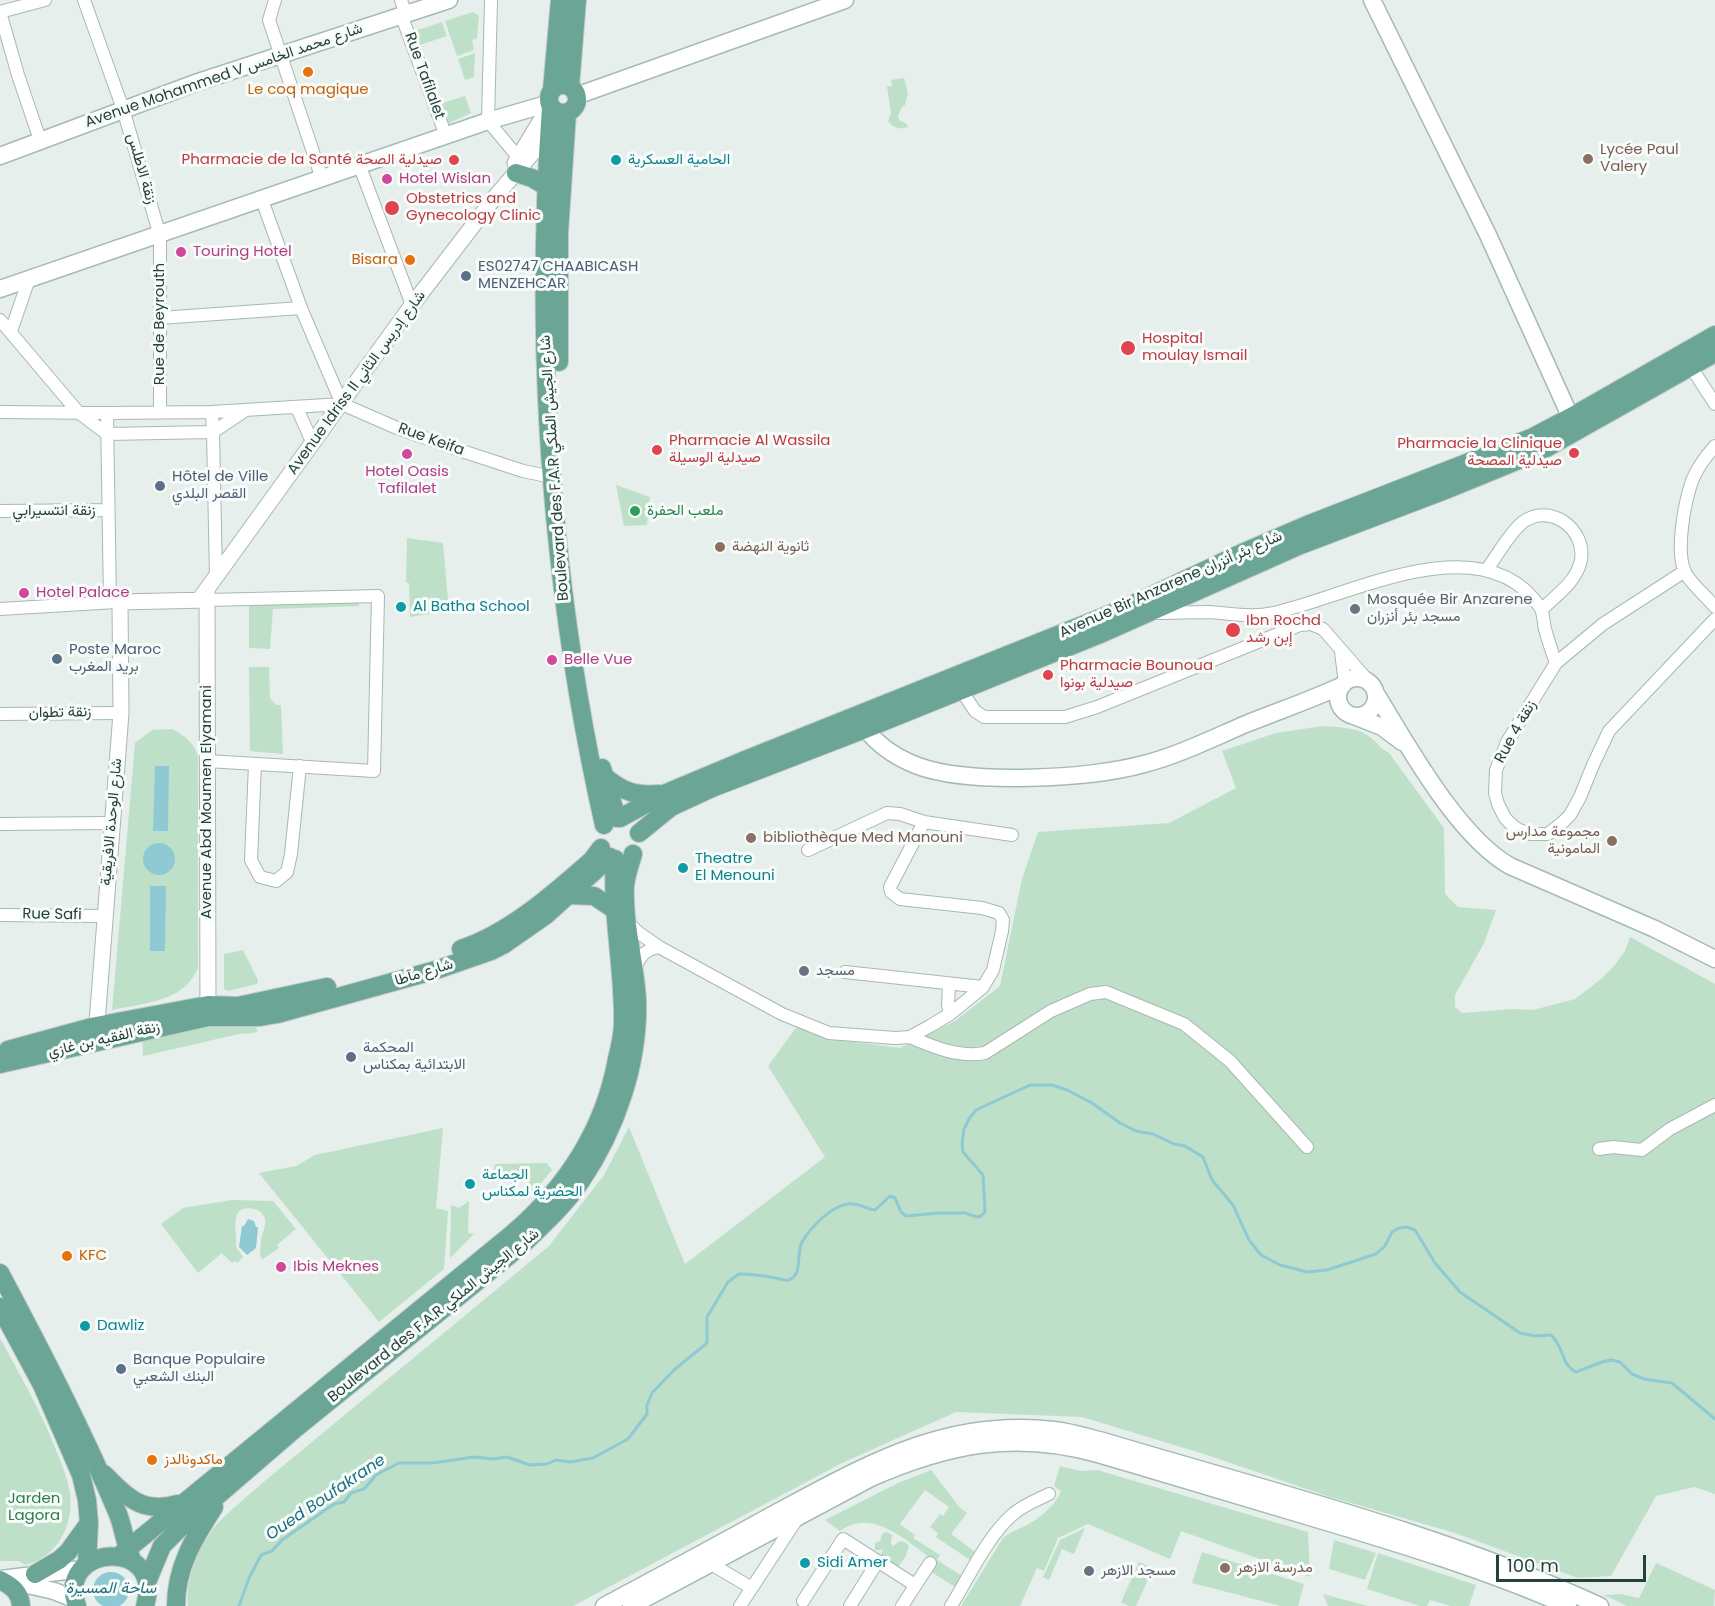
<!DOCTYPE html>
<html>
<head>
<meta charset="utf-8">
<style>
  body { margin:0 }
  #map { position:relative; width:1715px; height:1606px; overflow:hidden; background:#e6efeb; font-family:Poppins,sans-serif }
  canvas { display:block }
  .scale { position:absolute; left:1496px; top:1555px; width:150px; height:27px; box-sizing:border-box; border:3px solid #24423a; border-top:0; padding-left:8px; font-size:18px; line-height:21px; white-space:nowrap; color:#24423a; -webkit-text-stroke:4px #f7fbf9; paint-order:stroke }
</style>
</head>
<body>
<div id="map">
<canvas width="1715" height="1606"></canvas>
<div class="scale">100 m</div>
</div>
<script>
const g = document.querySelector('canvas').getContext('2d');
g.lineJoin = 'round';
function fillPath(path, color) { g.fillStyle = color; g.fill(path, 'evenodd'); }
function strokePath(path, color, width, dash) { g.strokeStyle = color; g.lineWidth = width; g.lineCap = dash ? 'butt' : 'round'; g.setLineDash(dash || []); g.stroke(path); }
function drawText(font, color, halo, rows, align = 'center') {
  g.font = font + ' Poppins,Vazirmatn,sans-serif'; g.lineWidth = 6; g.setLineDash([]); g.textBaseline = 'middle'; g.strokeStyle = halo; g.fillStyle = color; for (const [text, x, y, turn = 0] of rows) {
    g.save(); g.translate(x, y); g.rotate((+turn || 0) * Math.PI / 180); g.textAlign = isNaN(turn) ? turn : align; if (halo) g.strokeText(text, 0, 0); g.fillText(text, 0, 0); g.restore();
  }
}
const green = new Path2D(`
  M473,12L479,16L477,38L472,40L474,50L457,56L445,21Z
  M442,22L447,36L420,45L415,31Z
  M475,53L474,77L465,80L458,59Z
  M904,78L908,93L905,105L902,107L898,116L899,120L907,124L908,127C898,130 894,128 888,121L891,113L887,86H892L891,80Z
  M465,96L471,113L445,125L439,104Z
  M616,485L650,497L647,525L624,526Z
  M407,538L443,543L449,611L410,617L409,583H406Z
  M359,601V606L273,609L270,649L249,648V603Z
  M249,667H269L270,698L276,705H281L283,754L250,751Z
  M1322,726C1336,727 1358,727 1370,737C1378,743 1379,748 1389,753L1444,828L1445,894L1458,907L1496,910L1484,943L1455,995V1007L1462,1013L1512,1009L1533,1010L1575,999L1601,979L1614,966L1625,951L1630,937L1715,984V1494L1695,1487L1656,1496L1611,1576L1578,1578L1455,1533L1327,1496L1204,1454L1082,1417L956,1412L844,1462L573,1606H188C185,1579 199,1545 217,1524C230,1510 247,1497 261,1484L549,1246L604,1175L629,1127L685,1264L825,1157L768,1066L798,1025L833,1039L900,1048L955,1021L1000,986L1022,879L1038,832L1169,823L1236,788L1222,751L1276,733Z
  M172,729C184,735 195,743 198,757V968C184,1002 144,1003 112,1010L135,743L152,730Z
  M243,950L258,980L257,984L228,991L224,989V954Z
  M256,1024L257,1032L245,1034L243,1033L143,1056L142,1039L194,1026Z
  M443,1128L436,1208L448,1211L444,1269L379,1322L259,1173L296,1166L315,1155Z
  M547,1163L552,1170L528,1199L529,1169H527L526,1178H501L492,1183L495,1164Z
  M232,1200L273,1201L296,1229L277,1245L279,1248L263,1259L260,1256C261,1250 260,1242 262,1236C265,1225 269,1218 258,1210C226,1201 238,1231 236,1247L243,1257L237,1263L235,1261L232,1263L222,1253L198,1273L161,1224L183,1208Z
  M469,1201L468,1233L474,1234L450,1258L451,1205L459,1208Z
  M0,1338C20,1375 41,1411 56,1450C62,1464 68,1479 70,1494C74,1526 57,1557 25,1565L19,1561H0Z
  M1060,1466L1081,1471L1097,1470L1308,1532L1310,1577L1181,1531L1170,1559L1088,1524L1058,1538L1044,1571L1037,1568L1020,1606H961L1003,1538C1010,1532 1017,1530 1025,1526C1038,1520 1056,1505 1061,1491L1054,1486Z
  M931,1470L960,1508L967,1513L951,1534L978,1554L973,1562L936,1537L938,1533L930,1527L940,1514L943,1516L949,1507L925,1490L900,1524L915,1535L913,1538L940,1555L937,1560L962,1576L955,1587L930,1571L935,1561C909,1544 874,1506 840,1531L825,1520L898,1483Z
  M1085,1528L1074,1554L1062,1549L1049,1580L1043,1577L1060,1540Z
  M887,1532L892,1535L891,1543L893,1546L900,1541L905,1542L909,1546L906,1556L898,1567L880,1556L884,1548L882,1550H875V1543L880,1541L882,1534Z
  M1334,1540L1376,1553L1365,1580L1329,1569Z
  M1202,1552L1304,1584L1298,1606H1281L1192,1583Z
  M1378,1553L1476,1585L1469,1606H1451L1430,1600L1427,1606H1420L1367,1589Z
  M1139,1562L1153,1568L1136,1606H1129L1121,1602Z
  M1656,1563L1715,1590L1714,1606H1627L1604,1595L1620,1594L1639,1598Z
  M1323,1594L1368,1606H1328Z`);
const water = new Path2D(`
  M155,766H169L168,831H153Z
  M143 859a16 16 0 1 1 32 0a16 16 0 1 1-32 0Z
  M150,886H166L165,951H150Z
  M248,1219L254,1221L256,1227H258L256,1248L247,1255L239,1247L242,1226H244Z
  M93 1590a18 18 0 1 1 36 0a18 18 0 1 1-36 0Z`);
const stream = new Path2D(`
  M239,1606L249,1578L261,1555L272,1551L282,1540L334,1504L344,1502L351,1493L364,1489L376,1475L399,1463H432L474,1457L493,1459L507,1457L530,1465L547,1464L556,1460L570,1462L593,1458L628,1439L647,1414V1405L652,1393L674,1370L707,1343V1317L728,1282L739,1274C753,1274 766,1276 780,1279C784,1280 786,1281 789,1280C803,1275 796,1253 802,1242C810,1228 831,1206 848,1204C857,1202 866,1209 875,1210L890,1196L895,1198L901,1212L906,1216L939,1213H965L977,1217L981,1216L985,1212L983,1175L963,1152L962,1144L964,1129L969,1119L976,1110L1030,1085H1052L1067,1090L1092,1103L1120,1123L1136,1131L1153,1134L1174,1144L1185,1146L1203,1157L1212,1180L1233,1205L1249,1240L1261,1255L1280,1265L1307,1272L1327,1270L1376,1254L1385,1246L1392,1232L1399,1228L1407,1227L1415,1230L1435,1263L1460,1292L1520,1333L1535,1336L1551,1335C1564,1346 1561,1365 1576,1372L1602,1362L1611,1360L1620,1362L1632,1374L1644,1379L1672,1383L1715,1419`);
const minor = new Path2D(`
  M84,0L123,109L160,236V412
  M275,0L269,20L322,179
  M401,0L406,15
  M491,0L488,121L518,157
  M0,12L18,75L40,140
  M0,12L45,0
  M402,17L446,136
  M360,167L412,305
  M262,200L301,308L342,404
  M160,318L301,308
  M0,320L78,412L107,434
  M11,331L29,279
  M1691,367L1715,404
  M297,408L313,444
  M0,412L107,413
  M212,412L342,404L397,428L462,451L523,471L552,477
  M107,434L213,432L212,412L107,413L110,602
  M1715,446C1706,456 1697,468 1692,481C1685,501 1675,551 1685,572C1690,583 1707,597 1715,607
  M0,511L108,510
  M1487,569C1498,555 1509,533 1523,522C1550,502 1586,529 1581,560C1577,581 1557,595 1542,609
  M1685,571L1603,624L1556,663L1507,742L1496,770L1495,793L1498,804L1505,818L1513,826L1519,830L1531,834H1548L1562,823L1570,815L1580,797L1593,765L1609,731L1715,619
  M216,577L213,432L243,412
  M207,600L378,596L374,771L207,761
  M0,609L116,602
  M1154,613C1172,613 1191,612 1209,612C1229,613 1252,618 1273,613C1348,597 1482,522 1540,607C1544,613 1543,621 1545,629C1548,640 1552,652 1556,663
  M1341,652L1345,683
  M961,690L975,711L984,717H1065L1097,707L1300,625L1311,624L1323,629L1370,683
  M0,714L121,713
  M255,764L251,860L260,877L276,881L287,872L291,854L300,766
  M0,824L111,823
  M808,850L887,813L900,814L924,822
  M0,915L105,916
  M628,923L639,933L659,947L782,1014L829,1033L895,1038L910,1037L930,1026L950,1014L983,987L993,970L1002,931L1003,920L999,913L982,908L900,899L891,892L890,887L924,822L1012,835
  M635,969C640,955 645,950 659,947
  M845,972L983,987
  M949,984L948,1005L950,1014
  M910,1037C933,1047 960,1058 985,1053L1051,1011L1090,994L1106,992L1184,1024L1230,1061L1307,1147
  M1599,1149L1613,1147L1642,1150L1670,1129L1715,1105
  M711,1564L752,1588
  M803,1601L843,1539L915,1585
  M740,1606L797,1519
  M850,1606L878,1561
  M902,1606L930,1563
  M951,1606C969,1577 987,1537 1012,1515C1023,1505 1037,1500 1049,1494`);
const tertiary = new Path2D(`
  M515,163L550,105
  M207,591L208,1014
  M199,600L412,305L495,197L553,129
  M96,1036L121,713L120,602L207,600`);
const secondary = new Path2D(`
  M1372,0L1488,235L1575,427
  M576,96L845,0
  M0,156L198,82L449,0
  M0,289L488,121L550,103
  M1338 697a19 19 0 1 1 38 0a19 19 0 1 1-38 0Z
  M1375,692C1407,744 1457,836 1510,866L1655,929L1715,959
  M1354,716L1382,727L1402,742
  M859,718C871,741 894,757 918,766C970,785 1090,779 1144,764C1179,755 1213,738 1246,724C1278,711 1311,700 1343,685
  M0,1579L82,1569
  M10,1581L54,1591L74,1599
  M604,1606C660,1576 716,1546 772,1515C864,1466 945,1417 1054,1430C1071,1432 1087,1437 1103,1441C1270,1491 1441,1533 1600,1606
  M631,1606L871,1478C949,1444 1015,1431 1098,1454C1170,1475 1242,1497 1313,1518C1400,1544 1486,1570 1568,1606`);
const primary = new Path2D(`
  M549 99a14 14 0 1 1 28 0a14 14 0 1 1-28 0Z
  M570,87L577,0
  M552,90L560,0
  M551,107C534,348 551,590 604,825
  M516,173L532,178L547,187
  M559,362V233L567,113
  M602,768L617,818
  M605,777C624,792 635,796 659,794
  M620,818L664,794L745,760L1125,608L1242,553L1307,525L1531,438L1571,417L1715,335
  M639,833L671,807L712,788L865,729L1098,635L1298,546L1448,489L1541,451L1715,353
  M568,895L594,896L615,910
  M461,949C510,933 553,894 592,860L601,848
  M8,1050L96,1026L208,1005L238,1006L327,987
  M0,1064L208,1017H260L277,1014L436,970L491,951L503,945L546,915L610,857
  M0,1273C42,1352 83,1431 118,1514C124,1529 125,1546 133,1562
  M0,1307L42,1385L81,1475L87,1500L89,1523L87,1564
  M104,1474C128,1498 142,1514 178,1504
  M119,1556L511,1235C566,1188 604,1131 617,1059C620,1047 623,1035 623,1023C624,968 611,914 615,859
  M35,1574L59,1560L68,1552L89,1523
  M0,1580C12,1586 20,1592 21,1606
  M147,1582L162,1546L180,1528L296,1428L522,1245C543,1225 565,1205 581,1181C616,1129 639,1063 637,1000C635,962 623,923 625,886C626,875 630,865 633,854
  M77,1606C54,1544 166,1536 145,1606
  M176,1606C176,1567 194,1538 214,1507`);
const markers = [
  [308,72,6,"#e8710a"],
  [1588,159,6,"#8d6e63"],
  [454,160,6,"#e0444e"],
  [616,160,6,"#0f9aa8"],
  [387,179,6,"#d1479c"],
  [392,208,8,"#e0444e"],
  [181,252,6,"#d1479c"],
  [410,260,6,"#e8710a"],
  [466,276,6,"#5c6f8a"],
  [1128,348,8,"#e0444e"],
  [657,450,6,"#e0444e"],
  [1574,453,6,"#e0444e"],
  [407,454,6,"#d1479c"],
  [160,486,6,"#5c6f8a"],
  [635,511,6,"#2e9e5b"],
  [720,547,6,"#8d6e63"],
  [24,593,6,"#d1479c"],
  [401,607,6,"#0f9aa8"],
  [1355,609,6,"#6b7280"],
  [1233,630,8,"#e0444e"],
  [57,659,6,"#5c6f8a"],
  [552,660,6,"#d1479c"],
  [1048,675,6,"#e0444e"],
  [751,838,6,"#8d6e63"],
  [1612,841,6,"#8d6e63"],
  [683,868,6,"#0f9aa8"],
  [804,971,6,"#6b7280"],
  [351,1057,6,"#5c6f8a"],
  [470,1184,6,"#0f9aa8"],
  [67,1256,6,"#e8710a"],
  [281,1267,6,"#d1479c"],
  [85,1326,6,"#0f9aa8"],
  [121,1369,6,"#5c6f8a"],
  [152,1460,6,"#e8710a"],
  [805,1563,6,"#0f9aa8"],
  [1225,1568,6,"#8d6e63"],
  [1089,1571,6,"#6b7280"]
];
const streetNames = [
  ["Avenue Mohammed V شارع محمد الخامس",224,76,-19],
  ["Rue Tafilalet",424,76,70],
  ["زنقة الاطلس",141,169,74],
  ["Rue de Beyrouth",160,324,-90],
  ["Avenue Idriss II شارع إدريس الثاني",357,383,-54],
  ["Rue Keifa",431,440,20],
  ["Boulevard des F.A.R شارع الجيش الملكي",555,468,-94],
  ["زنقة انتسيرابي",54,511],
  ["Avenue Bir Anzarene شارع بئر أنزران",1171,585,-24],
  ["زنقة تطوان",60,713,-1],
  ["Rue 4 زنقة",1516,732,-61],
  ["Avenue Abd Moumen Elyamani",207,802,-90],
  ["شارع الوحدة الافريقية",112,822,-85],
  ["Rue Safi",52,915,1],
  ["شارع مآطا",424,973,-17],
  ["زنقة الفقيه بن غازي",104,1040,-13],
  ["Boulevard des F.A.R شارع الجيش الملكي",434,1316,-39]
];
const foodNames = [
  ["Le coq magique",308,90,"center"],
  ["Bisara",398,260,"right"],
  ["KFC",79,1256],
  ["ماكدونالدز",164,1460]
];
const educationNames = [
  ["Lycée Paul",1600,150],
  ["Valery",1600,167],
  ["ثانوية النهضة",732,547],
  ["مجموعة مدارس",1600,832,"right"],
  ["المامونية",1600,849,"right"],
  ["bibliothèque Med Manouni",763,838],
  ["مدرسة الازهر",1237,1568]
];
const healthNames = [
  ["Pharmacie de la Santé صيدلية الصحة",442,160,"right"],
  ["Obstetrics and",406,199],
  ["Gynecology Clinic",406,216],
  ["Hospital",1142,339],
  ["moulay Ismail",1142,356],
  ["Pharmacie Al Wassila",669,441],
  ["صيدلية الوسيلة",669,458],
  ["Pharmacie la Clinique",1562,444,"right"],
  ["صيدلية المصحة",1562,461,"right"],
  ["Ibn Rochd",1246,621],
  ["إبن رشد",1246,638],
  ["Pharmacie Bounoua",1060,666],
  ["صيدلية بونوا",1060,683]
];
const cultureNames = [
  ["الحامية العسكرية",628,160],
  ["Al Batha School",413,607],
  ["Theatre",695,859],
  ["El Menouni",695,876],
  ["الجماعة",482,1175],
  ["الحضرية لمكناس",482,1192],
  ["Dawliz",97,1326],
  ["Sidi Amer",817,1563]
];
const hotelNames = [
  ["Hotel Wislan",399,179],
  ["Touring Hotel",193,252],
  ["Hotel Oasis",407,472,"center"],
  ["Tafilalet",407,489,"center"],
  ["Hotel Palace",36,593],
  ["Belle Vue",564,660],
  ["Ibis Meknes",293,1267]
];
const serviceNames = [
  ["ES02747 CHAABICASH",478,267],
  ["MENZEHCAR",478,284],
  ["Hôtel de Ville",172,477],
  ["القصر البلدي",172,494],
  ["Poste Maroc",69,650],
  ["بريد المغرب",69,667],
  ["المحكمة",363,1048],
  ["الابتدائية بمكناس",363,1065],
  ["Banque Populaire",133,1360],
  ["البنك الشعبي",133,1377]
];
const leisureNames = [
  ["ملعب الحفرة",647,511]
];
const worshipNames = [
  ["Mosquée Bir Anzarene",1367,600],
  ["مسجد بئر أنزران",1367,617],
  ["مسجد",816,971],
  ["مسجد الازهر",1101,1571]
];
const parkNames = [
  ["Jarden",34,1499],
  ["Lagora",34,1516]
];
const waterNames = [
  ["Oued Boufakrane",326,1498,-34],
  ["ساحة المسيرة",111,1589]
];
fillPath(green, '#bfe0c8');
fillPath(water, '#8ec9d4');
strokePath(stream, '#8ec9d4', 3);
strokePath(minor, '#a8b8b2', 14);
strokePath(tertiary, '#a8b8b2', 17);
strokePath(secondary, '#a4bbb3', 19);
strokePath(primary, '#c2cac8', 20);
strokePath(minor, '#fff', 12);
strokePath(tertiary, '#fff', 15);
strokePath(secondary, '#fff', 16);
strokePath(primary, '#6aa596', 18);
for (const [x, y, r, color] of markers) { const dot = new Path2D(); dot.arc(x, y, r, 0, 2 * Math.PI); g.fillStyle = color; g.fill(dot); strokePath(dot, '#f7fbf9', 2); }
drawText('15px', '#24423a', '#f7fbf9', streetNames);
drawText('15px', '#c56008', '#f7fbf9', foodNames, 'left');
drawText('15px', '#785e54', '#f7fbf9', educationNames, 'left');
drawText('15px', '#be3a42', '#f7fbf9', healthNames, 'left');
drawText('15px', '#0d838f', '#f7fbf9', cultureNames, 'left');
drawText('15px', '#b23c85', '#f7fbf9', hotelNames, 'left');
drawText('15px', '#4e5e75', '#f7fbf9', serviceNames, 'left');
drawText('15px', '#27864d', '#f7fbf9', leisureNames, 'left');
drawText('15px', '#5b616d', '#f7fbf9', worshipNames, 'left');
drawText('15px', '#2d7a4b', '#f7fbf9', parkNames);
drawText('italic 16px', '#1c6f80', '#f7fbf9', waterNames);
</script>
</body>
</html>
